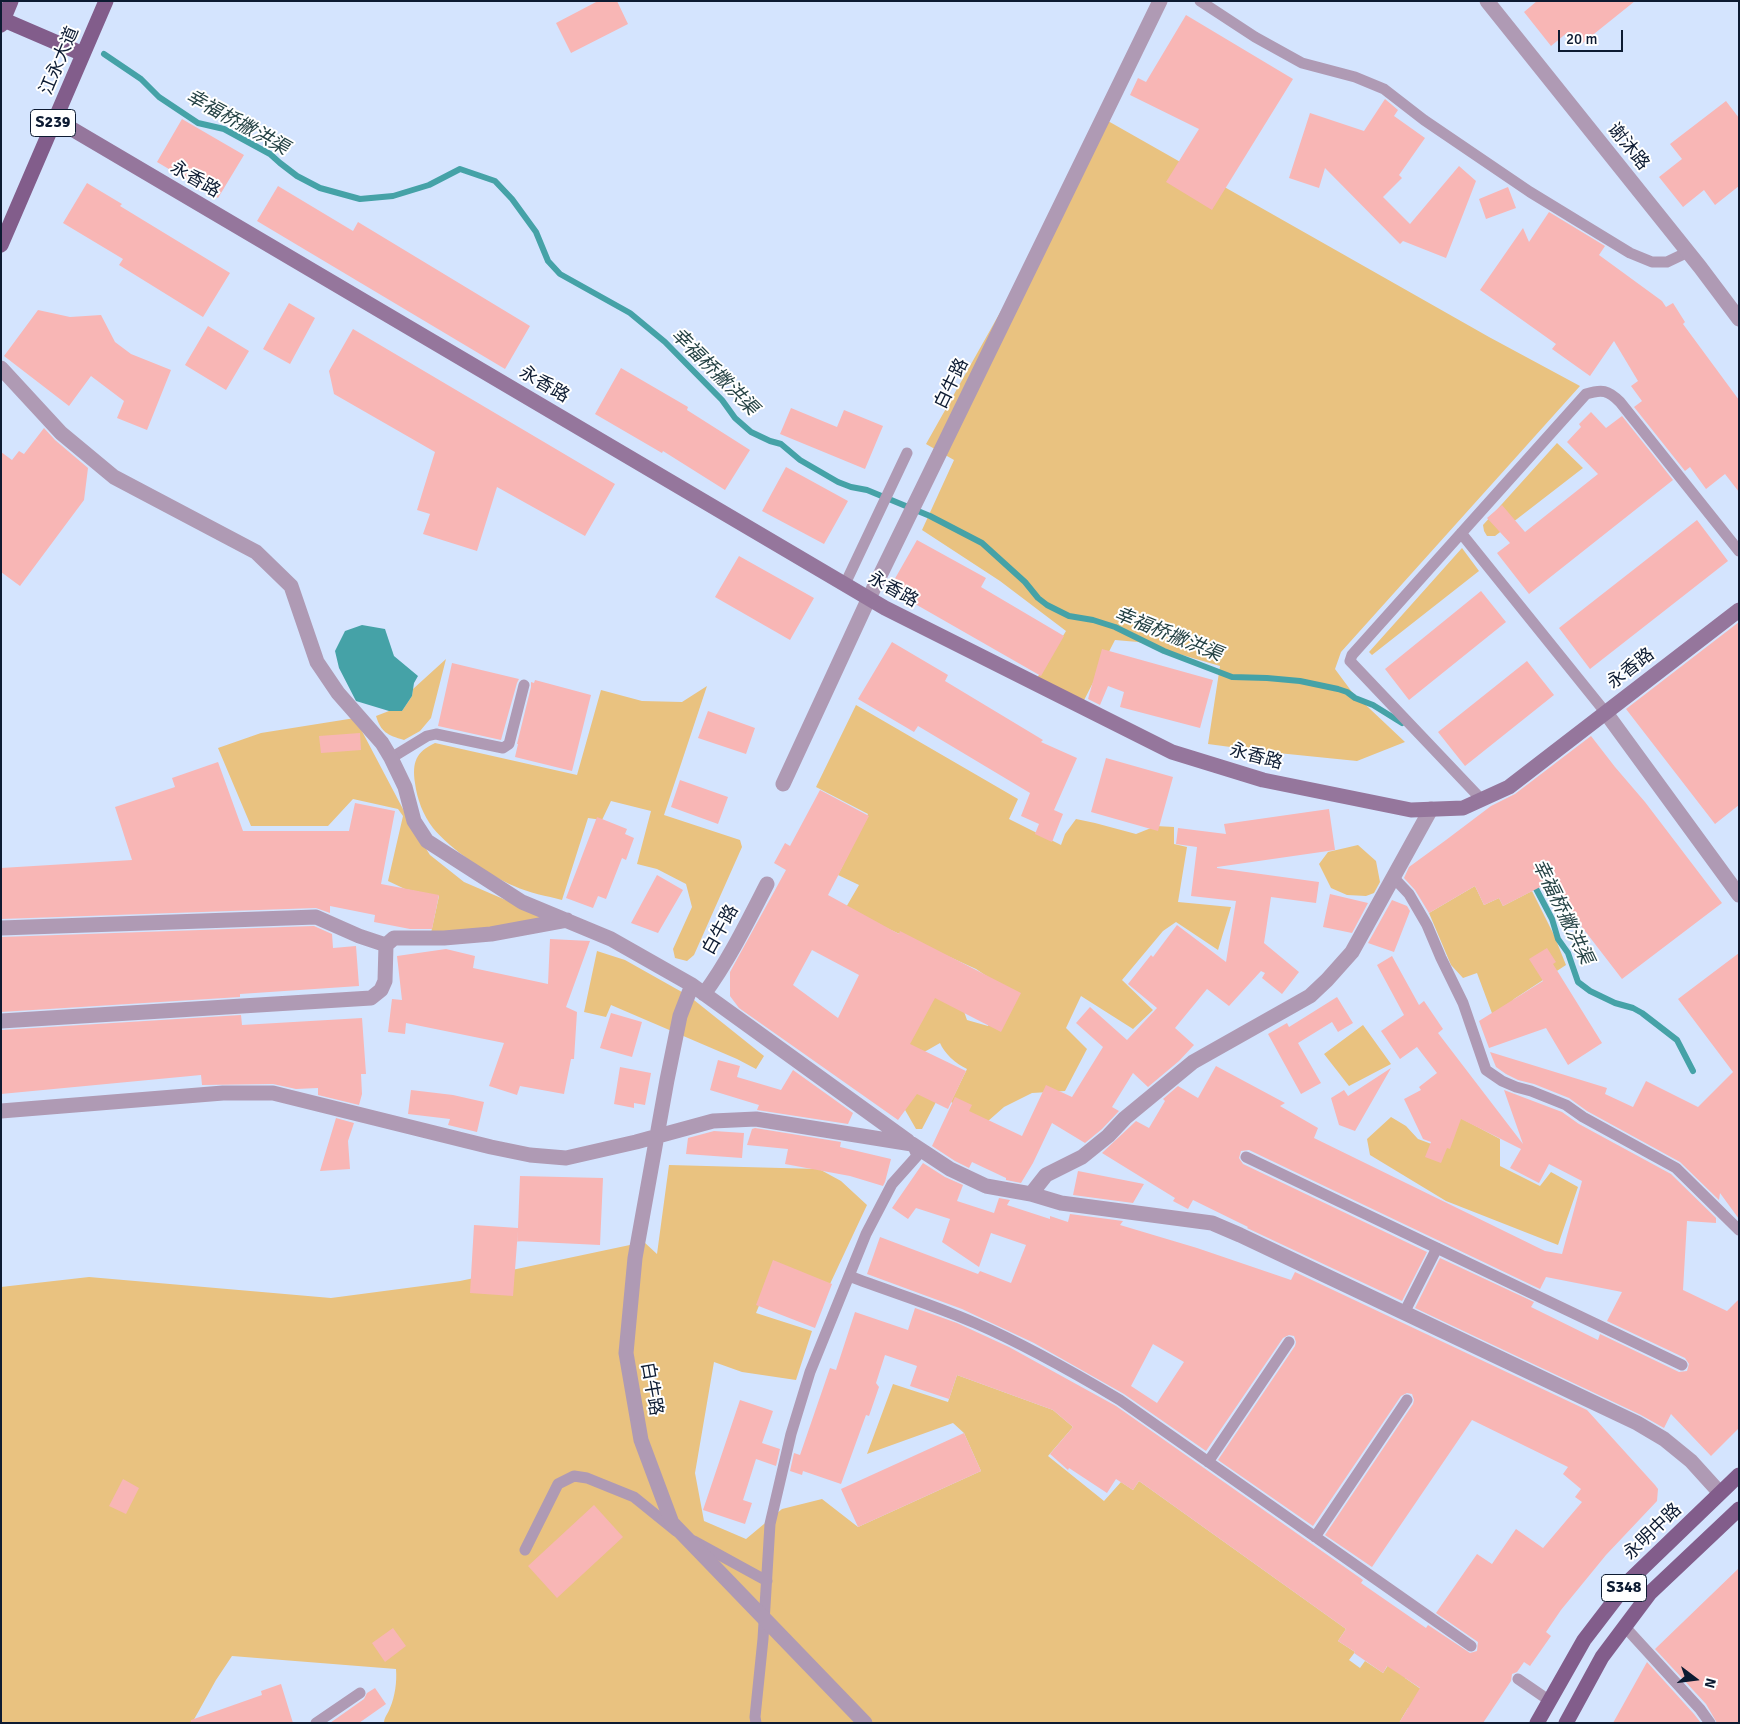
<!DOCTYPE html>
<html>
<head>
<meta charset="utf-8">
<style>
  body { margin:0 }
  #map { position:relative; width:1740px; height:1724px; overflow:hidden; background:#d4e4fe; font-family:Signika,sans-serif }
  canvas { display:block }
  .frame { position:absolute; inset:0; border:2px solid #0d1b32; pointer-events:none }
  .north { position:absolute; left:1670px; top:1654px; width:50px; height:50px; -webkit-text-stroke:4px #fff; paint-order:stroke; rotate:105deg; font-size:14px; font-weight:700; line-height:20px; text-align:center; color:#0d1b32 }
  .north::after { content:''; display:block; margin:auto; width:18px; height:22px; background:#0d1b32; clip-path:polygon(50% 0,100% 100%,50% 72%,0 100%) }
  .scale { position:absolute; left:1558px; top:30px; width:65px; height:22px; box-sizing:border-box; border:2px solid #0d1b32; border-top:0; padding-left:6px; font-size:15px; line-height:18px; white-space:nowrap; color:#0d1b32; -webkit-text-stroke:4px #fff; paint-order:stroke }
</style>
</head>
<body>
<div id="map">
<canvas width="1740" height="1724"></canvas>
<div class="frame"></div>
<div class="north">N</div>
<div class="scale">20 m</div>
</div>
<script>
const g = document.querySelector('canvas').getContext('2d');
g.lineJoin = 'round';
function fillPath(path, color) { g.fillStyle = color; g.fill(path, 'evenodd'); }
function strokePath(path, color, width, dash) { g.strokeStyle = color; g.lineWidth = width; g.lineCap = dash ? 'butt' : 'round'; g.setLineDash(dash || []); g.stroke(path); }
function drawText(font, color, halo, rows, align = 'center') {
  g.font = font + ' Signika,"Noto Sans SC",sans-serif'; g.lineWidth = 4; g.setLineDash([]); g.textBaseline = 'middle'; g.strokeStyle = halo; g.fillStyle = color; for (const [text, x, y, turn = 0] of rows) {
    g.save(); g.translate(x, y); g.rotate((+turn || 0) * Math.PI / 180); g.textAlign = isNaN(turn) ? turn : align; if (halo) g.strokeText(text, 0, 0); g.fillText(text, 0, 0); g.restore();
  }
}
const green = new Path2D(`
  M1108,121L1489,337L1580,386L1341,652L1335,669L1352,692L1405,742L1357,761L1268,752L1208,744L1220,666L1138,642L1115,640L1081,706L1034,683L1066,631L1000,581L922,530L954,460L926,444Z
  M1557,443L1583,468L1495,536H1487L1484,531L1483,525Z
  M1462,548L1479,571L1372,655L1369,652Z
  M446,659L431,718L420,731L404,740C387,735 381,732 376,716L389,711H402L412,696L413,689Z
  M707,686L664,815L740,840L742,847L694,955L687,961L675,958L673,949L692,907L686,884L657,869L637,864L651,811L611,801L602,820L588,818L562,900C547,896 529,893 514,886C490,876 450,849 433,828C423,815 417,799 415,783C412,762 416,752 435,743L577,775L601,690L642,701L682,702Z
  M856,705L1018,799L1009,819L1061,845L1065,834L1076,819L1095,823L1136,834L1156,826L1174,827V844L1187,847L1178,902L1231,907L1218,950L1176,922L1163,931L1122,980L1153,1010L1133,1029L1081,996L1066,1028L1087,1049L1065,1091L1032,1093L1004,1107L987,1122L951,1102L967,1069C956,1064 944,1053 940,1043L919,1055L936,1102L922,1129H916L889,1082L938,986L960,1000L967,1020L988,1026L1002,997L1000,985L976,969L845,909L859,885L838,875L868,814L816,787Z
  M355,718L413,828L430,855L464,882L545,917L512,926L431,933L439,896L405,889L388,881L403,816L398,809L353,799L328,826H251L218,748L261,733Z
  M1358,845L1376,861L1380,882L1374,893L1366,896L1347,895L1331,888L1319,864L1328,852Z
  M1475,886L1484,905L1499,898L1503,906L1532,891L1554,935L1566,965L1514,999L1496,1024L1477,973L1463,978L1451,965L1429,913Z
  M597,951L625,960L689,996L764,1056L756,1069L737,1059L611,1005L606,1017L584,1012Z
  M1363,1025L1391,1064L1349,1086L1324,1054Z
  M1457,1116L1500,1139V1166L1540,1186L1551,1172L1578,1187L1558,1245L1446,1201L1370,1155L1367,1139L1391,1117L1406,1126L1418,1139L1445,1149Z
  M669,1165L819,1169L841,1181L867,1205L830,1284L775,1267L756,1313L812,1331L796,1380L742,1372L714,1362L695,1473L704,1521L746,1539L782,1509L822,1499L858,1527L981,1471L964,1433L953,1423L867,1454L893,1384L948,1402L957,1375L1053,1410L1073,1427L1048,1456L1104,1501L1121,1482L1133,1490L1139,1481L1346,1629L1338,1641L1355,1652L1349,1660L1360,1668L1365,1661L1383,1673L1392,1659L1409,1671L1405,1678L1425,1692L1432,1723L1408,1708L1399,1723H384C384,1717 388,1714 390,1708C395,1696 397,1682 396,1669L232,1656L216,1680L192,1723H1V1287L89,1277L331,1298L460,1281L644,1242L657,1254Z`);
const water = new Path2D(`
  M362,625L385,629L394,656L418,676L414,683L412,696L402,711H389L356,701L339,668L335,651L345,631Z`);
const stream = new Path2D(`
  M104,54L141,79L159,97L198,123L224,129L270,154L280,163L297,176L320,188L360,199L393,196L429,185L460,169L495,181L512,199L536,232L548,261L560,274L630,313L665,342L722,400L735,418L751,432L770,441L781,444L800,460L838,482L851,487L867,490L930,516L982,543L1025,582L1038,598L1047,605L1069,616L1093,620L1115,627L1164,651L1232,677L1267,678L1300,681L1338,689L1347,692L1355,698L1373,705L1402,723
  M1533,883L1552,919L1558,939L1568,953L1578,982L1590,991L1615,1003L1633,1008L1642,1013L1677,1040L1693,1071`);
const building = new Path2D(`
  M598,1H617L628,24L571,53L556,23Z
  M1537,1H1635L1579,46L1568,32L1551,46L1524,12Z
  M1186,15L1293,79L1212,210L1166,182L1199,129L1130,95L1138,78L1146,82Z
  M1385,99L1398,110L1394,116L1425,138L1399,175L1402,178L1383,197L1410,224L1459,166L1476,181L1446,258L1403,241L1400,244L1325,168L1319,188L1289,178L1310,113L1364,131Z
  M1726,101L1739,118V186L1715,205L1704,190L1683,207L1659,177L1682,159L1670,144Z
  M182,119L244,155L218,198L157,162Z
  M87,183L122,204L120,206L230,273L203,317L119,265L123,259L63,223Z
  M278,186L353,231L358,222L530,326L505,369L257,221Z
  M1508,187L1516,208L1486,219L1479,199Z
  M1549,212L1605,246L1599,255L1662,301L1666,307L1673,303L1685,322L1683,324L1739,400V492L1725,474L1706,489L1690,467L1685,471L1634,407L1642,401L1631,386L1638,381L1614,341L1590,376L1552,349L1556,344L1480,290L1523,228L1529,242Z
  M289,303L315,318L290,364L263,349Z
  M38,310L70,317L101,315L115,342L131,354L171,370L147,430L117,418L124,401L91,376L69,406L4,356Z
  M208,326L249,351L226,390L185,365Z
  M353,329L615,484L585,536L497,487L477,551L423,534L430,514L417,510L435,452L334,394L329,371Z
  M621,368L688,407L687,410L750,450L725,490L663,451L662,453L595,414Z
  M791,408L837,427L844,410L883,426L865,469L780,434Z
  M1591,412L1606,428L1622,416L1673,480L1529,594L1497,553L1510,543L1487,518L1502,505L1525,532L1598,474L1567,442L1581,427L1579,424Z
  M44,428L55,440L88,468L84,500L20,586L1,572V452L12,460L19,451L24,454Z
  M786,467L848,501L824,544L762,511Z
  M1697,520L1728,561L1590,669L1559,628Z
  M917,540L986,578L981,587L1064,636L1041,676L889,589Z
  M739,556L814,598L790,640L715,597Z
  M1481,591L1506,622L1409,700L1385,669Z
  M1739,622V805L1715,824L1626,709Z
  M892,642L948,675L945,681L1043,740L1041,742L1077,758L1054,810L1063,814L1052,842L1035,834L1039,824L1021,816L1030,793L918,726L914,732L858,699Z
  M1102,649L1213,680L1200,728L1120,707L1124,692L1108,686L1100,705L1088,699Z
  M1527,661L1554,695L1465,766L1438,732Z
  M452,663L519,679L517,683L501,740L438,726Z
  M535,680L591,695L572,771L515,757L518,744H517L531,687V682L534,683Z
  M708,711L755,728L746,754L698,738Z
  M360,733L361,750L321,753L319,736Z
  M1591,736L1615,767L1645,802L1722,903L1622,979L1548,883L1503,906L1499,898L1484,905L1475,886L1429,913L1415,890L1404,878L1409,867L1446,840L1491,806L1515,794Z
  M1106,758L1173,777L1158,831L1091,812Z
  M218,762L243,831H349L355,803L395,811L381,884L439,895L432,929H410L374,922L375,915L330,906V913L316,908L1,919V868L132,860L115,807L175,787L172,778Z
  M680,780L728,797L718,824L671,807Z
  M820,790L869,816L828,895L899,934L900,931L1021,993L1001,1032L935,998L910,1044L966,1071L948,1109L917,1094L898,1120L739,1008L730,996V972L786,870L774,863L785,843L790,846ZM812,950L859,975L838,1018L793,985Z
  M1329,809L1335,850L1217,867V868L1319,882L1316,903L1271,897L1264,943L1299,972L1282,994L1262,978L1265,973L1261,971L1229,1006L1207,989L1175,1028L1194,1045L1179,1061L1148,1087L1133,1073L1112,1107L1119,1111L1102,1129L1085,1143L1052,1123L1033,1163L1021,1183L1006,1180V1178L972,1162L969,1168L955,1161L932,1146L955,1097L972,1105L969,1111L1022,1136L1046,1085L1072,1097L1103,1047L1076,1023L1090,1007L1127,1040L1157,1008L1128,984L1151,955L1153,957L1177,925L1226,962L1236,901L1191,896L1197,847L1176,844L1178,828L1226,834L1224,824Z
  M597,817L627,829L625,834L634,838L626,860L622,858L606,899L598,896L593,908L566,898Z
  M657,875L683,890L658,933L631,923Z
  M1330,894L1368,903L1352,933L1323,927Z
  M1392,900L1407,906L1410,911L1394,952L1368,943Z
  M314,926L332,934L333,948L356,946L359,986L240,994V997L1,1012V937Z
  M550,939L590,941L566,1007L577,1012L574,1059H571L564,1094L520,1086L517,1095L489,1086L504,1043L406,1023L405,1034L388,1032L392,999L402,1000L397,956L446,949L475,956L473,968L548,984Z
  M1547,948L1556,962L1553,964L1602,1043L1568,1065L1546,1028L1489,1048L1479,1021L1543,981L1529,959Z
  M1739,953V1219L1720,1193L1719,1200L1680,1162L1587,1111L1569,1098L1534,1084L1518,1080L1506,1074L1496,1067L1490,1052L1607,1088L1605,1094L1633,1107L1646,1081L1698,1107L1733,1072L1678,999Z
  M1392,956L1419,1005L1424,1001L1443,1029L1438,1033L1523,1144L1504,1090L1562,1112L1579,1124L1671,1174L1716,1218V1223L1687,1221L1683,1290L1727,1311L1739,1299V1428L1711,1456L1671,1414L1664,1428L1641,1415L1415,1308L1440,1258L1534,1302L1531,1307L1598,1340L1600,1334L1679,1372L1687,1371L1689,1364L1685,1358L1607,1321L1622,1292L1546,1277L1540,1289L1249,1150L1241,1151L1239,1158L1243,1164L1427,1252L1402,1301L1247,1228L1248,1227L1193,1200L1188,1209L1173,1201L1175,1198L1102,1153L1136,1121L1149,1128L1165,1101L1163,1099L1178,1086L1198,1098L1216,1066L1285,1103L1280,1106L1318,1128L1314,1138L1545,1251L1562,1254L1582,1181L1549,1164L1539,1183L1510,1168L1521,1149L1461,1119L1450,1149L1447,1148L1441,1163L1425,1157L1431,1142L1423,1139L1404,1099L1421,1090L1419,1087L1437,1073L1417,1047L1400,1059L1381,1031L1404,1015L1377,965Z
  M1337,997L1353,1023L1338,1032L1332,1022L1298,1043L1321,1083L1301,1094L1268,1034L1287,1023L1289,1027Z
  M611,1013L642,1022L632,1057L600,1048Z
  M241,1015L242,1025L362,1018L366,1074H361L362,1094L359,1105L318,1095V1088L296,1089L273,1084L202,1085L201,1075L1,1094V1030Z
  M718,1060L740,1066L737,1077L781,1090L793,1070L853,1113L848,1124L757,1110L759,1105L710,1090Z
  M620,1067L651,1073L645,1105L634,1103V1108L614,1104Z
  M1391,1068L1355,1131L1339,1125L1331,1098L1344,1090L1348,1096Z
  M411,1090L453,1095L484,1102L477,1132L448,1125L450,1119L408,1114Z
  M336,1118L354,1123L348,1141L350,1169L320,1171Z
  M755,1128L841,1142L840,1147L891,1159L885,1182L883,1186L850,1176L785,1164L788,1149L747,1145L752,1129Z
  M714,1131L744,1133L742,1158L686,1154L688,1138Z
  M923,1163L945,1177L963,1185L957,1201L994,1213L999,1198L1010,1200L1007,1205L1050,1219V1216L1068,1222L1070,1214L1123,1221L1120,1225L1197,1248L1291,1280L1295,1272L1587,1410L1655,1485L1658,1489L1657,1501L1606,1555L1561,1610L1546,1632L1551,1636L1530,1666L1524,1662L1517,1672L1512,1674L1511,1681L1483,1723H1399L1420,1688L1387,1666L1383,1673L1354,1653L1355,1652L1338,1641L1346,1629L1139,1481L1133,1490L1116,1479L1107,1493L1069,1468L1068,1470L1050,1454L1073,1427L1053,1410L957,1375L949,1399L910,1386L917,1366L885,1355L876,1383L879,1387L869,1416L866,1415L841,1484L803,1471L802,1475L790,1471L794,1453L800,1455L830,1368L836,1370L855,1312L908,1330L915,1308L957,1323L1009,1347L1116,1406L1363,1580L1361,1583L1426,1628L1428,1625L1470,1653L1477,1651L1478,1642L1436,1613L1477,1554L1492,1564L1516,1529L1543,1548L1582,1502L1575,1497L1581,1489L1563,1474L1568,1467L1472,1420L1372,1567L1325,1535L1413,1404L1414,1400L1412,1394L1407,1393L1401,1396L1313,1526L1218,1460L1295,1346L1296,1342L1294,1336L1289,1335L1283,1338L1206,1451L1124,1394L1034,1343L962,1309L867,1274L880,1237L978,1274L980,1271L1011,1283L1026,1245L991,1233L979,1267L942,1242L950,1219L916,1208L908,1219L892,1208ZM1153,1344L1184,1362L1157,1403L1131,1386Z
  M1078,1171L1144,1184L1133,1203L1073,1195Z
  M520,1176L603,1178L600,1245L517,1241L518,1230L513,1296L470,1293L474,1225L518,1228Z
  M773,1260L832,1284L815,1328L756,1305Z
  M740,1400L773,1411L762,1443L780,1449L776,1466L756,1459L743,1500L752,1503L745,1524L703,1510Z
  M964,1433L981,1471L858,1527L841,1489Z
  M123,1479L139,1488L126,1514L109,1506Z
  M594,1505L623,1537L557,1598L528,1566Z
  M1739,1568V1723H1717L1706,1704L1655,1649Z
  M393,1628L406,1646L385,1662L372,1643Z
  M1647,1662L1694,1714L1701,1723H1613Z
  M281,1684L293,1723H191V1720L262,1695L261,1691Z
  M375,1688L386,1704L359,1723H330L364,1699L367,1693Z`);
const service = new Path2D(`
  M1200,1L1255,37L1302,63L1355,77L1384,89L1424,120L1530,192L1630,253L1652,262H1667L1688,252
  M1461,533L1606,713
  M845,584L907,453
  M391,758L427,736L436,734L503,748L509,744L524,685
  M1482,800L1350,661L1352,655L1586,394C1602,389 1608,390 1620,402L1739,551
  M1393,877L1409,894L1427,925L1441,958L1463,1003L1486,1070L1502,1081L1516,1087L1531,1091L1566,1105L1583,1117L1676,1168L1739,1230
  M1246,1157L1682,1365
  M849,1276C891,1292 934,1305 975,1323C1026,1345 1073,1372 1120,1400L1471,1646
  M1404,1313L1437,1248
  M1208,1462L1289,1342
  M1315,1537L1407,1400
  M694,1541L767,1581
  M525,1550L558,1484L574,1476L587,1478L634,1497L676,1531
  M1625,1627L1700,1709L1710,1723
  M1518,1679L1550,1701
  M316,1723L360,1693
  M756,1723L755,1717L763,1639L770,1524L791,1434L810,1372L866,1234L892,1184L917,1156L912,1144`);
const minor = new Path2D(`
  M1,368L61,433L114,477L256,552L291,586L317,662L338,693L382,743L391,758L405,787L414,821L427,841L522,902L611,939L692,985L908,1141
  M1606,713L1739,895
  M783,784L869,598L1160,1
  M1,928L316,917L359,936L386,945
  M692,985L680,1016L667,1080L635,1258L626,1353L641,1440L672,1523L865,1723
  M704,994C729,960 748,921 767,884
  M1,1021L371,998L381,990L385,981L386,945L394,938H444L491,934L567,920
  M1,1111L223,1093H273L491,1147L530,1155L566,1158L636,1142L713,1121L756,1119L912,1144L950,1169L986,1186L1031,1194L1061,1203L1212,1223L1240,1235L1637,1423L1664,1439L1691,1461L1720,1493
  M1031,1194L1046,1175L1082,1157L1108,1136L1125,1118L1193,1062L1310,996L1327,980L1352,952L1431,809`);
const tertiary = new Path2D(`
  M1487,1L1700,267L1739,319`);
const secondary = new Path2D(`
  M55,119L885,608L1172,752L1263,780L1411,810L1463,808L1509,787L1739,610`);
const primary = new Path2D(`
  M4,20L83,54
  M1,25L11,1
  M1,245L106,1
  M1537,1723L1584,1640L1630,1580L1739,1475
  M1566,1723L1602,1657L1650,1593L1739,1509`);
const shields = [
  [53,123,45],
  [1624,1588,45]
];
const shieldNames = [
  ["S239",53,123],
  ["S348",1624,1588]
];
const streetNames = [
  ["江永大道",60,61,-67],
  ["谢沐路",1628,147,51],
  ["永香路",195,180,30],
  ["白牛路",952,384,-64],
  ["永香路",544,385,30],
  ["永香路",893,590,29],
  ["永香路",1631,669,-38],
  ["永香路",1256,757,15],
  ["白牛路",721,930,-61],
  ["白牛路",651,1389,80],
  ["永明中路",1653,1532,-44]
];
const waterNames = [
  ["幸福桥撇洪渠",237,123,29],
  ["幸福桥撇洪渠",714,372,45],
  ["幸福桥撇洪渠",1168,635,22],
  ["幸福桥撇洪渠",1562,912,64]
];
fillPath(green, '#e9c280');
fillPath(water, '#45a2a7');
strokePath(stream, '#45a2a7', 6);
fillPath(building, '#f8b6b5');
strokePath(service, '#af9ab4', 11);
strokePath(minor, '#af9ab4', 15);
strokePath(tertiary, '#af9ab4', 15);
strokePath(secondary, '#95769c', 15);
strokePath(primary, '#825d8b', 15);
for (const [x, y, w] of shields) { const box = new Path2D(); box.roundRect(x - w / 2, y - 13.5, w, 27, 4); g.fillStyle = '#fff'; g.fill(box); strokePath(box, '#0d1b32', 1); }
drawText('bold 16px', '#0d1b32', null, shieldNames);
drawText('18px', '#0d1b32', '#fff', streetNames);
drawText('italic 19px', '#254244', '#fff', waterNames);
</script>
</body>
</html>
